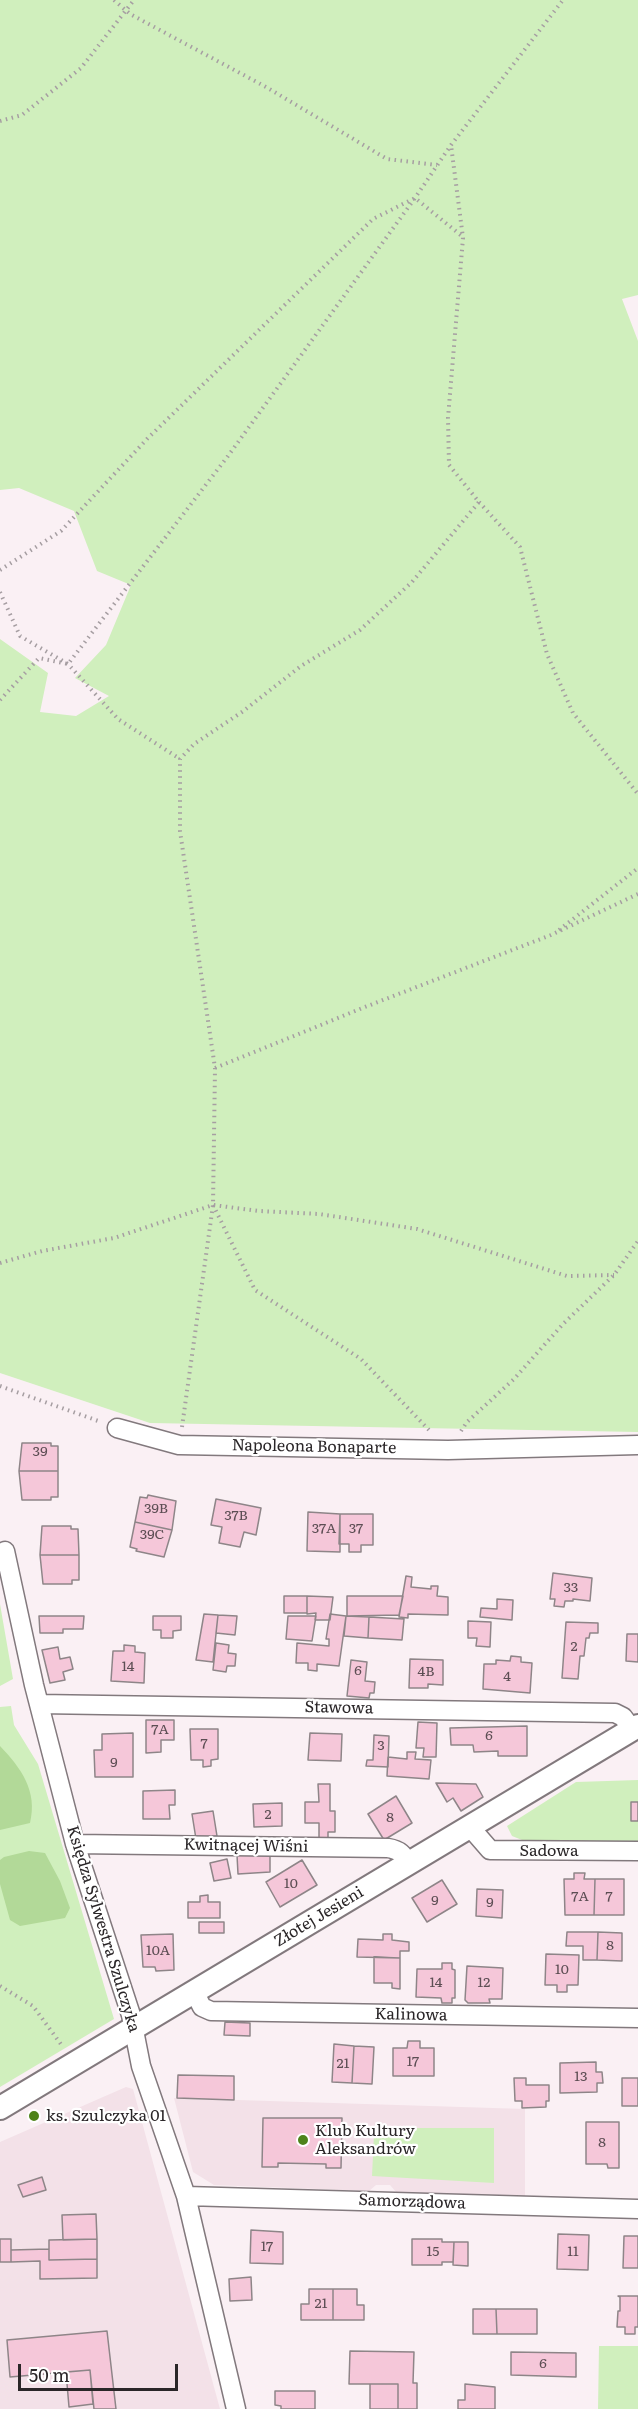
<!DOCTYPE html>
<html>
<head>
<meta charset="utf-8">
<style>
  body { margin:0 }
  #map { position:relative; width:638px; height:2409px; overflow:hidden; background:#faf0f4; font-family:Literata,serif }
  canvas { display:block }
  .scale { position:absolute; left:18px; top:2364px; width:160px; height:27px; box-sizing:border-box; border:3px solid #2a2628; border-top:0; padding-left:8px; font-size:18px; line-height:21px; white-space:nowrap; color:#2a2628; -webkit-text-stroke:4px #fff; paint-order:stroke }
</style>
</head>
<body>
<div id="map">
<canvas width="638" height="2409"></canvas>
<div class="scale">50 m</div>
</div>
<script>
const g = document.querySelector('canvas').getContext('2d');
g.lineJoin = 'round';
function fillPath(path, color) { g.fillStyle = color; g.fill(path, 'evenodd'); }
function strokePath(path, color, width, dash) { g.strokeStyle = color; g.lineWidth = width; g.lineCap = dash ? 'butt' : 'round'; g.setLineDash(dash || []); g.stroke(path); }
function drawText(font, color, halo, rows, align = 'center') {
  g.font = font + ' Literata,serif'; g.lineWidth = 4.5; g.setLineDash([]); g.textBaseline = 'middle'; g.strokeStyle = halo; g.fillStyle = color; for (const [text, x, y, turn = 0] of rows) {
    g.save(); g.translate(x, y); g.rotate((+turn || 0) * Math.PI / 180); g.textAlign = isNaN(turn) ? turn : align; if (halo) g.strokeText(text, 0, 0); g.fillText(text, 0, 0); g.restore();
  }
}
const built = new Path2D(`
  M126,2087L133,2089L220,2409H0V2142Z
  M174,2098L525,2109V2198L396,2192L390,2185H376L369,2191L214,2185L193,2172Z`);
const green = new Path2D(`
  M0,0H638V295L622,299L638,341V1432L150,1423L0,1373V639L48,673L40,712L76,716L109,696L75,678L106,645L131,585L97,571L74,511L19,488L0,490Z
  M0,1604L13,1679L0,1686Z
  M11,1706L14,1725L38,1764L114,2019L0,2087V1707Z
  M638,1780V1843L522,1840L512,1836L507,1826L576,1782Z
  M417,2128H494V2183L372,2176L374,2134L394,2135Z
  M599,2346H638V2409H598Z`);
const water = new Path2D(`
  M0,1746C21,1768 38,1791 30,1823L0,1830Z
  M29,1851L45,1853L60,1881L70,1908L65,1918L20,1926L10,1920L0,1884V1860L4,1857Z`);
const building = new Path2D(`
  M22,1443H51V1446H58V1471H19Z
  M19,1471H58V1497H51V1500H22Z
  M148,1495L176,1501L172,1530L135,1522L140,1497L147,1498Z
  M216,1499L261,1508L256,1535L244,1532L240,1547L219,1543L222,1527L211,1525Z
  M308,1512L340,1514V1552L307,1551Z
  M340,1514H373V1545H361V1552H349V1544H339Z
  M135,1522L172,1530L164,1557L136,1551L137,1549L130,1547Z
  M42,1526H71V1529H78L79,1555H40Z
  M40,1555H79V1580H72V1584H43Z
  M553,1573L592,1578L590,1601L573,1599V1601H565L564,1607L554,1606L555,1599H550Z
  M406,1576L412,1577L411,1587L431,1589V1586H438L437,1596L448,1597V1615L408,1614V1618L399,1617Z
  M284,1596H307V1613H284Z
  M307,1596L333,1597L330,1620H315L316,1613L307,1614Z
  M347,1596H403L399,1615L347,1616Z
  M497,1599L513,1600L512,1620L480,1617L481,1608L497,1609Z
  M204,1614L218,1615L213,1662L196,1660Z
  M330,1614L346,1616L339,1666L317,1664V1671L308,1670V1663H296L297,1643L329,1646V1639H326Z
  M218,1615L237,1616L235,1635L216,1633Z
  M39,1616H84L83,1629H63V1633H40Z
  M153,1616H181V1630L173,1631V1638H161V1630H153Z
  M288,1616H316L312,1641L286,1639Z
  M346,1616L369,1617L368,1638L344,1636Z
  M369,1617L404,1619L402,1640L368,1638Z
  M468,1621L491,1622L490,1647L476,1646L477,1638H468Z
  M566,1622L598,1623V1633H590L589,1638H586L584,1656H580L578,1679L562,1678Z
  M627,1634H638V1662L626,1661Z
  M216,1643L229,1645L228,1653L236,1654L235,1666H227L226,1672L213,1670Z
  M124,1645L135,1646V1652L145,1653L144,1683L111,1681L113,1651H124Z
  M58,1647L60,1659L70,1657L73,1669L63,1672L65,1680L50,1683L42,1650Z
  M511,1656L521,1657V1662L532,1663L530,1693L483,1689L484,1664H496V1660L510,1661Z
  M410,1659L443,1660V1685L428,1684V1688H409Z
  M351,1660L367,1662L365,1681L375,1682L374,1693H370L369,1698L347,1696Z
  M146,1720H174V1740H161V1752L146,1753Z
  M418,1722L437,1723L436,1757H423L424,1748H416Z
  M527,1726V1756H498V1751L474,1752L473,1745H451L450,1728Z
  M190,1729H218V1759L211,1760V1766L203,1767V1760H191Z
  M133,1733V1777H95L94,1750H102V1734Z
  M310,1733L342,1734L341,1761L308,1760Z
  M374,1735L389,1736L388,1767L366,1766L367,1760H373Z
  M407,1752H416L415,1759L431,1760L429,1779L387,1776L388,1757L407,1759Z
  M436,1783L476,1784L483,1797L461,1811L453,1798L447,1802Z
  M318,1784H330V1811H335V1832H328V1839L319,1840V1823H305V1802H319Z
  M175,1790V1805H169L170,1819H143V1791Z
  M396,1796L412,1823L384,1840L368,1814Z
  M631,1802H638V1821H631Z
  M282,1803V1826L254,1827L253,1804Z
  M213,1811L217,1836L196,1839L192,1814Z
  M270,1854V1872L238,1874L237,1855Z
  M227,1859L231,1878L214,1881L210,1863Z
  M302,1860L317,1885L280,1907L266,1882Z
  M574,1873H585L584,1879H595L594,1915H565L564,1879H574Z
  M595,1879H624V1915H594Z
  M442,1880L457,1904L427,1922L412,1898Z
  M477,1889L503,1890L502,1918L476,1916Z
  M208,1895V1902H220V1918H188V1902H200V1896Z
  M199,1922H224V1933H199Z
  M567,1932H598L597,1960H583V1946H566Z
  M598,1932L622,1933V1961L597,1960Z
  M173,1934L174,1970L156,1971L155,1967H143L141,1935Z
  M383,1934H392V1940L409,1942V1951H400V1958L357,1957L358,1939L383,1940Z
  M546,1954L579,1955L578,1985H567V1992H557V1985H545Z
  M374,1957L400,1958V1989L392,1988V1983H374Z
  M442,1963H452V1969L455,1970V1998H452V2003H442L441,1998L416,1997L417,1969H442Z
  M467,1966L503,1968L502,1999H489L490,2003H468L465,2000Z
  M225,2022L250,2023V2036L224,2035Z
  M408,2041H420V2048H434V2076H393V2048H407Z
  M334,2044L354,2046L352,2083L332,2082Z
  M354,2046L374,2047L372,2084L352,2083Z
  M596,2062V2072H602L603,2083H597V2092L560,2093V2063Z
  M178,2075L234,2076V2100L177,2098Z
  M514,2078H526V2085H549V2101H546V2107L522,2108V2101H515Z
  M622,2078H638V2106H622Z
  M263,2118H342L341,2168H326V2164L278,2163V2167H262Z
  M586,2122H619V2168H608L607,2164H586Z
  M42,2177L46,2190L23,2197L18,2185Z
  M96,2214L97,2239L63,2240L62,2215Z
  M251,2230L283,2232V2264L250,2263Z
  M558,2234L589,2235L588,2270L557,2269Z
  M624,2236H638V2268H623Z
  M0,2239H11V2262H0Z
  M97,2239V2259L49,2260V2240Z
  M412,2239H442V2242H454L453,2262H442V2265H412Z
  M454,2242H468V2266L453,2265Z
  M49,2249V2260L97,2259V2278L40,2279V2261L11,2262V2250Z
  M251,2277L252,2300L230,2301L229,2279Z
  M309,2289H333V2320H301V2304H309Z
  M333,2289H357V2305H364V2320H333Z
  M618,2296H638V2327H635V2334H625V2327H617L618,2311H620V2297Z
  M473,2309H496L497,2334H473Z
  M496,2309H537V2334H497Z
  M107,2331L116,2409H94L90,2370L10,2377L7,2340Z
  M350,2351L414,2352L413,2383H417V2409H398V2384H349Z
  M511,2352L576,2353V2377L511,2375Z
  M90,2370L93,2404L69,2407L66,2372Z
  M370,2384H398V2409H370Z
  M465,2384L495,2387V2409H458V2400H465Z
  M275,2391H315V2409H281V2406L275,2405Z`);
const path = new Path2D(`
  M114,0L130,14L266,87L387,159L437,165
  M0,121L22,115L81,68L134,0
  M479,502L520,547L547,654L573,713L638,794
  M0,570L61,531L147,439L373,219L415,198L463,237
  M0,592L20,636L68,664L118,719L180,759
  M0,700L39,658L68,664L228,456L415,198L451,145L563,0
  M559,930L638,868
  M215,1068L365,1007L551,935L638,894
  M213,1205L255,1290L361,1359L429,1430
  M0,1263L42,1251L114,1238L213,1205L259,1211L319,1214L417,1229L567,1276L614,1275
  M0,1386L101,1422
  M182,1427L213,1205L215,1068L180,831V759L194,744L242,712L301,666L360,630L412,582L479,502L449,465L448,418L463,238L451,145
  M461,1431L467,1422L514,1379L563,1324L614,1275L638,1241
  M0,1986L33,2006L63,2047`);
const minor = new Path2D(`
  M117,1428L179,1445L448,1450L638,1445
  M5,1551L34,1685L75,1844L131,2015L141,2066L186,2196L236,2409
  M39,1704L615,1713L623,1717L632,1729
  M470,1827L490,1850L638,1851
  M75,1844L388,1848C400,1850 403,1854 409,1864
  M194,1991L202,2007L211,2011L638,2018
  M186,2196L638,2209`);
const tertiary = new Path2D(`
  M0,2108L638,1726`);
const markers = [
  [34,2116,6,"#4e831a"],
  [303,2140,6,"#4e831a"]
];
const numberNames = [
  ["39",40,1452],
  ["39B",156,1509],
  ["37B",236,1516],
  ["37A",324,1529],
  ["37",356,1529],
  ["39C",152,1535],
  ["33",571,1588],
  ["2",574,1647],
  ["14",128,1667],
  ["6",358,1671],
  ["4B",426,1672],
  ["4",507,1677],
  ["7A",160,1730],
  ["6",489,1736],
  ["7",204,1744],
  ["3",381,1746],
  ["9",114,1763],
  ["2",268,1815],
  ["8",390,1818],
  ["10",291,1884],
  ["7A",580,1897],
  ["7",609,1897],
  ["9",435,1901],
  ["9",490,1903],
  ["8",610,1946],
  ["10A",158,1951],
  ["10",562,1970],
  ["14",436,1983],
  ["12",484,1983],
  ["17",413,2062],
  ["21",343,2064],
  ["13",581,2077],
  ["8",602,2143],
  ["17",267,2247],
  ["15",433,2252],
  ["11",573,2252],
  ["21",321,2304],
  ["6",543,2364]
];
const streetNames = [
  ["Napoleona Bonaparte",314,1447,1],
  ["Stawowa",339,1708,1],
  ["Kwitnącej Wiśni",246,1846,1],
  ["Sadowa",549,1851],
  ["Złotej Jesieni",319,1917,-31],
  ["Księdza Sylwestra Szulczyka",103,1929,73],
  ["Kalinowa",411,2015,1],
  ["Samorządowa",412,2202,2]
];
const poiNames = [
  ["ks. Szulczyka 01",46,2116],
  ["Klub Kultury",315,2131],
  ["Aleksandrów",315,2149]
];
fillPath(built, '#f3e1e8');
fillPath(green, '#d0efbd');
fillPath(water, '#b2d998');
fillPath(building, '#f5c7d9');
strokePath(building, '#8e8588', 1.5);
strokePath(minor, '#82797d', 21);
strokePath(tertiary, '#82797d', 26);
strokePath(path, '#a69ea2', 4, [1.5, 4.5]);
strokePath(minor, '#fff', 18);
strokePath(tertiary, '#fff', 22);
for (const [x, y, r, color] of markers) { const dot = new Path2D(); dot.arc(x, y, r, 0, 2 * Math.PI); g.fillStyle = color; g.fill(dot); strokePath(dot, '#fff', 2); }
drawText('14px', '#5d4e54', null, numberNames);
drawText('16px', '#2a2628', '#fff', streetNames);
drawText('16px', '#2a2628', '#fff', poiNames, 'left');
</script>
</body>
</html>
